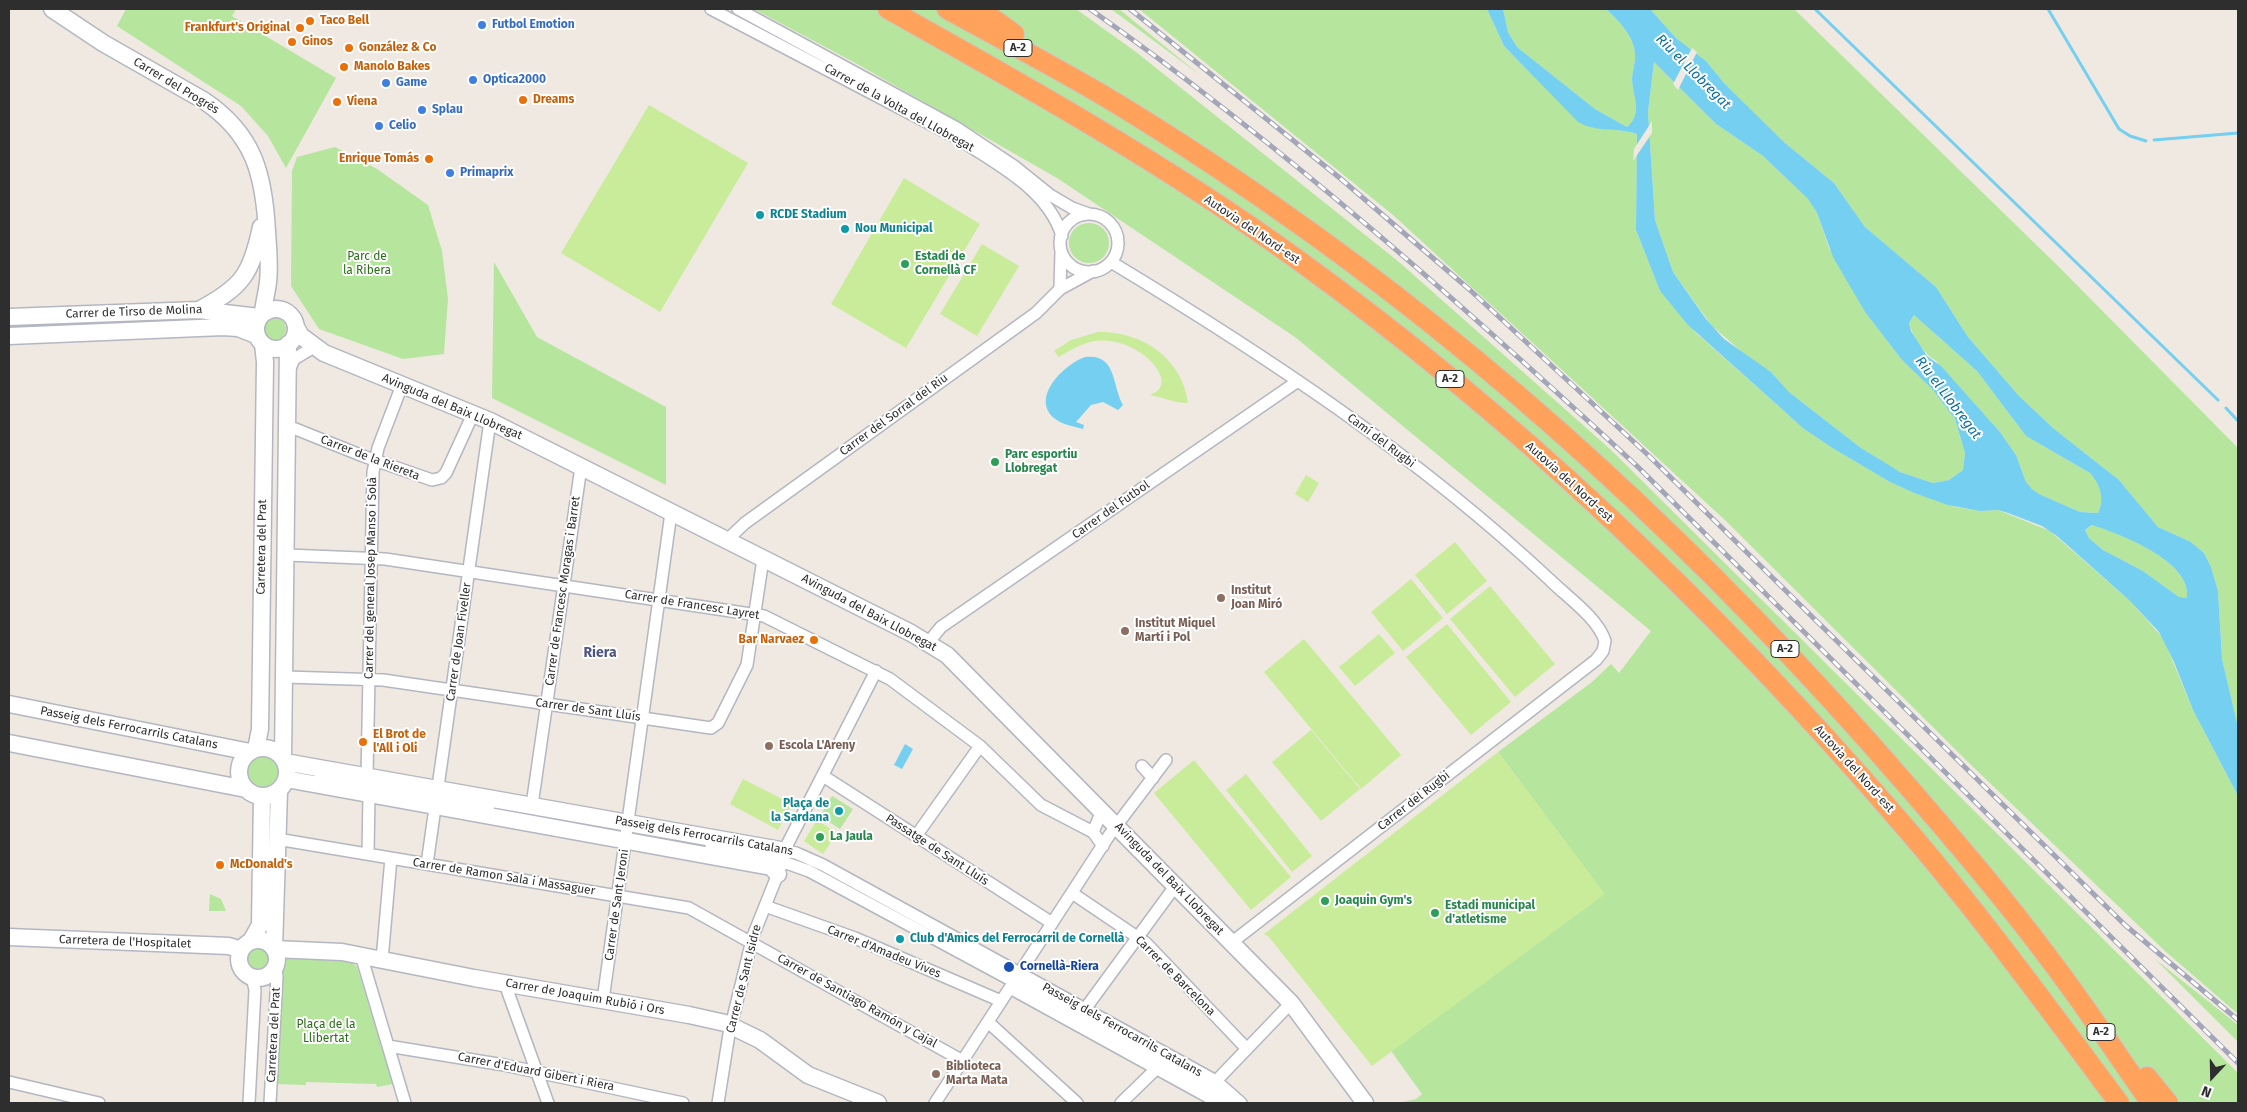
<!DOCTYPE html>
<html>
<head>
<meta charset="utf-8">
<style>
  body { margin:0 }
  #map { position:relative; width:2247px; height:1112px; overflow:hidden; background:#efe9e1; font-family:"Fira Sans",sans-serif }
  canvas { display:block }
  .frame { position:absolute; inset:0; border:10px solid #2e2e2e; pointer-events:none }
  .north { position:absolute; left:2187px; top:1052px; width:50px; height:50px; -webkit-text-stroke:4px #fff; paint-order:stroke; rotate:201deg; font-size:14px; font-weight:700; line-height:20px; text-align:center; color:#2e2e2e }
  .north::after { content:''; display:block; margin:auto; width:18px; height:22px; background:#2e2e2e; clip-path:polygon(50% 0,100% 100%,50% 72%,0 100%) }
</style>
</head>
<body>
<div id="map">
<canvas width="2247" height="1112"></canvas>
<div class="frame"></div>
<div class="north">N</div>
</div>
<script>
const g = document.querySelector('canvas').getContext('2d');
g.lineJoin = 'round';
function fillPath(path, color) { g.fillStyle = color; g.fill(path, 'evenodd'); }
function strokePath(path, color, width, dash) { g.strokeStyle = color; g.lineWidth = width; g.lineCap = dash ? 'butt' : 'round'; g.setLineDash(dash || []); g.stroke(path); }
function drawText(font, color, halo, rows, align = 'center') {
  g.font = font + ' "Fira Sans",sans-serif'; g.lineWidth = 4; g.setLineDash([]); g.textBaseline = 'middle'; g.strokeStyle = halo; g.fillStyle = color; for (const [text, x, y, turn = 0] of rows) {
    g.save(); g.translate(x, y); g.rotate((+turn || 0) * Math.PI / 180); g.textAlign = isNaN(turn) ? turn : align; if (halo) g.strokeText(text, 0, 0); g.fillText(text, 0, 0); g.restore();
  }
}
const green = new Path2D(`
  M126,9H236L232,16L336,78L286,168L268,136L241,106L117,26Z
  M754,9H1076L1136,52L1399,262L1610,449L2238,1073V1103H1399L1416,1099L1422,1094L1391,1051L1604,894L1498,752L1592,682L1611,664L1619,673L1651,631L1295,337L1057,178L859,65Z
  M1111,9H1119L1200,75Z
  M1139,9H1487L1504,46L1578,121C1602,133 1616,127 1637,134L1636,230L1660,291L1695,332L1804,429L1834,449L1890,482L1914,493L1956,507L1980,511L1998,510L2050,531L2130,601L2163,638L2193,710L2238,796V1014L2165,951L1969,763L1726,521L1536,346L1393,215Z
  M1503,9H1606C1618,20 1633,35 1635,53C1636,62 1632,71 1632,80C1633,98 1643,113 1627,127L1595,109L1517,47L1508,32Z
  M1650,9H1794L2058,266L2238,448V727L2222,659L2218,591L2211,567L2204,553L2191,542L2158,527L2119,480L2053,428L2019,396L1968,337L1936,287L1865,227L1834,183L1785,143L1724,83L1706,61L1676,38Z
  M1654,62L1716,124L1763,156L1808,199L1817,213L1829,248L1865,312L1902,360L1933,390L1955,419L1965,453L1963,470L1949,480L1933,483L1900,472L1861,448L1789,392L1771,372L1748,357L1712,326L1673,272L1655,220L1648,112Z
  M335,147L377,169L428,205L442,251L448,299L444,354L403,359L319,329L291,286L292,171L297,157Z
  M1069 243a20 20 0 1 1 40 0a20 20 0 1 1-40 0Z
  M494,262L537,337L666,407V485L492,398Z
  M1914,315L1977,371L2026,436L2090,473C2100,485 2105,498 2098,513L2080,512L2039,494L2032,489L2026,482L2016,455L2000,432L1935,360C1924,354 1912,335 1909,323Z
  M264 329a11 11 0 1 1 22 0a11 11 0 1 1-22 0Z
  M2093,525C2121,534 2192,561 2187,598L2179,597L2143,571L2103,550L2089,538L2085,530Z
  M246 772a17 17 0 1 1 34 0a17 17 0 1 1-34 0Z
  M832,796L853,809L840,829L820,816Z
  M210,894L221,899L226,911H209Z
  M246 958a11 11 0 1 1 22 0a11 11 0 1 1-22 0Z
  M281,956C300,956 345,952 357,967L393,1084L377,1087L376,1084L306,1082V1085L274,1084Z
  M2155,959L2238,1025V1042Z`);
const pitch = new Path2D(`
  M649,105L748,163L660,312L561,253Z
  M904,178L980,224L906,348L831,304Z
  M982,244L1019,266L977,336L940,314Z
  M1098,332C1142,331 1182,358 1188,403C1175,404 1164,397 1150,395C1175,386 1154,360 1139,352C1126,343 1110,339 1094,341C1081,344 1070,350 1059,357L1054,351L1071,340Z
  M1306,475L1319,483L1308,502L1295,494Z
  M1455,542L1487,581L1447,614L1415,575Z
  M1411,579L1443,618L1403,651L1371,612Z
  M1490,586L1555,664L1515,697L1450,619Z
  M1447,624L1511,702L1471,735L1406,657Z
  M1379,634L1395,653L1355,686L1339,667Z
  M1304,639L1401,755L1361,789L1264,672Z
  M1311,730L1360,789L1321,821L1272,762Z
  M1498,752L1605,894L1372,1066L1269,937L1264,934Z
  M1194,760L1291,877L1251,910L1154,793Z
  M1246,774L1312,856L1292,872L1226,790Z
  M743,779L792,804L778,830L730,804Z
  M817,820L837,833L823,854L804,841Z`);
const water = new Path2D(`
  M1487,9H1503L1508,32L1517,47L1595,109L1627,127C1643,113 1633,98 1632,80C1632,71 1636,62 1635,53C1633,35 1618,20 1606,9H1650L1676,38L1706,61L1724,83L1785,143L1834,183L1865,227L1936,287L1968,337L2019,396L2053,428L2119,480L2158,527L2191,542L2204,553L2211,567L2218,591L2222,659L2238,727V796L2193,710L2174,662L2159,632L2130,601L2057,536L2042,526L2008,513L1998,510L1980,511L1948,505L1914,493L1890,482L1834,449L1804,429L1688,325L1660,291L1636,230L1637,134C1617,127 1597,133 1578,122L1504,46ZM1654,62L1716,124L1763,156L1808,199L1817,213L1833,257L1865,312L1902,360L1933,390L1955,419L1965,453L1963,470L1949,480L1933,483L1900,472L1884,462L1861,448L1789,392L1771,372L1724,339L1706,319L1673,272L1655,220L1648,112ZM1914,315L1977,371L2026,436L2090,473C2100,485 2105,498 2098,513L2080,512L2039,494L2032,489L2026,482L2016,455L2000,432L1941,366L1927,356L1911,331L1909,323ZM2092,525C2120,534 2192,561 2187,598L2179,597L2143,571L2103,550L2089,538L2085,530Z
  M1085,357C1117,353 1112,386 1123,405L1118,410L1103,402L1091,405L1076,422L1084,425L1083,429C1073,426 1062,425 1054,418C1030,397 1065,364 1085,357Z
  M905,744L913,749L902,769L894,765Z`);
const pier = new Path2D(`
  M1692,48L1697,52L1678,90L1673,84Z
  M1652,121V133L1633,161L1634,149Z`);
const stream = new Path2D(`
  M1815,9L2218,400
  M2048,9L2119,129L2130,136L2146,141
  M2154,140L2238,133
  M2226,408L2238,421`);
const street = new Path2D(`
  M711,9L957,138C995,163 1048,189 1062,236
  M738,9L957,128L1014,166L1050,195L1072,208L1089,214
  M1060 243a29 29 0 1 1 58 0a29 29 0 1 1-58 0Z
  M1111,262C1265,355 1418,456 1550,580C1567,597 1597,617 1605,641L1603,651L1596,660L1231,943
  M1060,289L1061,252
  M289,371L294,359L309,350
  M288,426L363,456L432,480L441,478L446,473L473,414
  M727,540L745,523L1036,313L1060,289L1093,271
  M287,555L385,559L764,616L890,679L980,746L1041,805L1093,832L1103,846
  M928,643L941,627L1298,381
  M285,677L383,680L711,728L718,723L747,665L763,559
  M1142,766L1153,778
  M320,776L489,806
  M367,776L373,472L378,448L402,385
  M823,776L1052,923
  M532,805L581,467
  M1093,832L1102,811
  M916,836L980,746
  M277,839L689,908L963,1061
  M711,846L772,858L809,871L1213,1089L1231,1103
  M786,851L796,853L823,865L1216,1081L1241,1103
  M368,854L369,794
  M427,864L490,421
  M1072,893L1146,943L1247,1049
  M765,906L855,938L1001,1001
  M361,955L405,1103
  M382,960L391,858
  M505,984L548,1103
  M1010,988L1219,1103
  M603,1000L671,513
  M1085,1009L1176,885
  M988,1022L1077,1103
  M388,1046L504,1065L683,1103
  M1216,1081L1291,1003
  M9,1082L99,1103
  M249,1103L255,990L252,977
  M270,1103L277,976L275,967
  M718,1103L729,1034L753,936L783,861L788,843L876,671
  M935,1103L1110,834L1166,760
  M1121,1103L1156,1069`);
const secondary = new Path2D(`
  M52,9L103,43L203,100C254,134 264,174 267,232C268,248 270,266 268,282C267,292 264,302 263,312
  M256 329a20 20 0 1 1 40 0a20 20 0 1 1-40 0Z
  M199,310C242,287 251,275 261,227
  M9,317L199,310L259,317
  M296,327L301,336L324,353L490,421L911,633L947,655L1291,1003L1365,1103
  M9,336L223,327L238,328L256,335
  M9,704L250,752
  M9,743L246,789
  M239 772a24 24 0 1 1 48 0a24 24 0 1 1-48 0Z
  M256,749L260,729L265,362L263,344
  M283,758L288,344
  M285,762L786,851
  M286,779L771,867L778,874
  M9,937L229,946L241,950
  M239 959a19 19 0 1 1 38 0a19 19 0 1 1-38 0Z
  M251,941L260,925L262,796
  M274,949L342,952L474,978L689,1015L725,1023L760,1040L808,1075L878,1103
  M274,949L279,791`);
const highway = new Path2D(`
  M888,9C1026,86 1165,164 1294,257C1520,420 1723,615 1904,826C1980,914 2049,1009 2119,1103
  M947,9C998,37 1049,64 1099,93C1158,128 1216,166 1272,205C1507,368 1718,567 1905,783C1955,841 2005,899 2051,961C2086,1007 2118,1056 2151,1103
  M979,9L1014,34
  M2147,1077L2168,1103`);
const rail = new Path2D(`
  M1090,9C1284,146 1463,305 1638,467L2238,1063
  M1130,9L1341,179L1470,290L1648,455L2125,925L2238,1020`);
const markers = [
  [310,21,5,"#e8710a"],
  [482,25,5,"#3f7fe0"],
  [300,28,5,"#e8710a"],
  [292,42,5,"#e8710a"],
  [349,48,5,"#e8710a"],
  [344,67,5,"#e8710a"],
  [473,80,5,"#3f7fe0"],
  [386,83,5,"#3f7fe0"],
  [523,100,5,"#e8710a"],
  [337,102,5,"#e8710a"],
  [422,110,5,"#3f7fe0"],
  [379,126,5,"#3f7fe0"],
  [429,159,5,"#e8710a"],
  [450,173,5,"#3f7fe0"],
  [760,215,5,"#0f9aa8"],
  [845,229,5,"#0f9aa8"],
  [905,264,5,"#2e9e5b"],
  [995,462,5,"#2e9e5b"],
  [1221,598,5,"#8d6e63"],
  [1125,631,5,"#8d6e63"],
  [814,640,5,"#e8710a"],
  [363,742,5,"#e8710a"],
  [769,746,5,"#8d6e63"],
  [839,811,5,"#0f9aa8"],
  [820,837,5,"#2e9e5b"],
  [220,865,5,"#e8710a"],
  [1325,901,5,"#2e9e5b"],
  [1435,913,5,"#2e9e5b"],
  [900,939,5,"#0f9aa8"],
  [1009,967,6,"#1a4fb4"],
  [936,1074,5,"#8d6e63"]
];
const shields = [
  [1018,48,28],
  [1450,379,28],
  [1785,649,28],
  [2101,1032,28]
];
const shieldNames = [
  ["A-2",1018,48],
  ["A-2",1450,379],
  ["A-2",1785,649],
  ["A-2",2101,1032]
];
const foodNames = [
  ["Taco Bell",320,21],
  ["Frankfurt's Original",290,28,"right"],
  ["Ginos",302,42],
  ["González & Co",359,48],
  ["Manolo Bakes",354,67],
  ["Dreams",533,100],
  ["Viena",347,102],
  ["Enrique Tomás",419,159,"right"],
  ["Bar Narvaez",804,640,"right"],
  ["El Brot de",373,735],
  ["l'All i Oli",373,749],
  ["McDonald's",230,865]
];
const shopNames = [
  ["Futbol Emotion",492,25],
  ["Optica2000",483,80],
  ["Game",396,83],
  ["Splau",432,110],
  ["Celio",389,126],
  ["Primaprix",460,173]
];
const streetNames = [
  ["Carrer del Progrés",176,86,31],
  ["Carrer de la Volta del Llobregat",899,108,29],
  ["Autovia del Nord-est",1252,230,34],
  ["Carrer de Tirso de Molina",134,312,-2],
  ["Avinguda del Baix Llobregat",452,407,23],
  ["Carrer del Sorral del Riu",894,415,-36],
  ["Camí del Rugbi",1381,441,37],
  ["Carrer de la Riereta",370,458,21],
  ["Autovia del Nord-est",1569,482,42],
  ["Carrer del Futbol",1111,510,-35],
  ["Carretera del Prat",262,547,-89],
  ["Carrer del general Josep Manso i Solà",371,578,-89],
  ["Carrer de Francesc Moragas i Barret",563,591,-82],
  ["Carrer de Francesc Layret",692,605,9],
  ["Avinguda del Baix Llobregat",869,613,28],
  ["Carrer de Joan Fiveller",459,642,-82],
  ["Carrer de Sant Lluís",588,710,8],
  ["Passeig dels Ferrocarrils Catalans",129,728,11],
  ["Autovia del Nord-est",1854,769,48],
  ["Carrer del Rugbi",1414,801,-38],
  ["Passeig dels Ferrocarrils Catalans",704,836,10],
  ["Passatge de Sant Lluís",937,850,33],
  ["Carrer de Ramon Sala i Massaguer",504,877,9],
  ["Avinguda del Baix Llobregat",1169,879,46],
  ["Carrer de Sant Jeroni",617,905,-82],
  ["Carretera de l'Hospitalet",125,942,2],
  ["Carrer d'Amadeu Vives",884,952,22],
  ["Carrer de Barcelona",1175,976,45],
  ["Carrer de Sant Isidre",744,979,-76],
  ["Carrer de Joaquim Rubió i Ors",585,997,10],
  ["Carrer de Santiago Ramón y Cajal",857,1001,29],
  ["Passeig dels Ferrocarrils Catalans",1122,1030,29],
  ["Carretera del Prat",274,1035,-87],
  ["Carrer d'Eduard Gibert i Riera",536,1072,11]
];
const cultureNames = [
  ["RCDE Stadium",770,215],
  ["Nou Municipal",855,229],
  ["Plaça de",829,804,"right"],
  ["la Sardana",829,818,"right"],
  ["Club d'Amics del Ferrocarril de Cornellà",910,939]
];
const parkNames = [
  ["Parc de",367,257],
  ["la Ribera",367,271],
  ["Plaça de la",326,1025],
  ["Llibertat",326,1039]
];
const leisureNames = [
  ["Estadi de",915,257],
  ["Cornellà CF",915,271],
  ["Parc esportiu",1005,455],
  ["Llobregat",1005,469],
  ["La Jaula",830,837],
  ["Joaquin Gym's",1335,901],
  ["Estadi municipal",1445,906],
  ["d'atletisme",1445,920]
];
const educationNames = [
  ["Institut",1231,591],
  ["Joan Miró",1231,605],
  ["Institut Miquel",1135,624],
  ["Martí i Pol",1135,638],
  ["Escola L'Areny",779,746],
  ["Biblioteca",946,1067],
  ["Marta Mata",946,1081]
];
const transitNames = [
  ["Cornellà-Riera",1020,967]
];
const waterNames = [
  ["Riu el Llobregat",1693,72,45],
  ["Riu el Llobregat",1948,398,53]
];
const neighbourhoodNames = [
  ["Riera",600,653]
];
fillPath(green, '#b6e59e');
fillPath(pitch, '#c9ec9a');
fillPath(water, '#75cff0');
fillPath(pier, '#efe9e1');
strokePath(stream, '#75cff0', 3);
strokePath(street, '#b4b7c1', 14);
strokePath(secondary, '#b4b7c1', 19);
strokePath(highway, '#c9c9c9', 22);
strokePath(street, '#fff', 11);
strokePath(secondary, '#fff', 16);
strokePath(highway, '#ffa35c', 20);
strokePath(rail, '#a3a6b8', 5);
strokePath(rail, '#fff', 3, [9]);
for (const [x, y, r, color] of markers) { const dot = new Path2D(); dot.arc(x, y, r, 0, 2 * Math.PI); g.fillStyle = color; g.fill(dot); strokePath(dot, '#fff', 2); }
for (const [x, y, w] of shields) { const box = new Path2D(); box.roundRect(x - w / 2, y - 8.5, w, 17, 4); g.fillStyle = '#fff'; g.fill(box); strokePath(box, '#2e2e2e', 1); }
drawText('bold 11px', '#2e2e2e', null, shieldNames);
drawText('bold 12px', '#c56008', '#fff', foodNames, 'left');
drawText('bold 12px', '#366cbe', '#fff', shopNames, 'left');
drawText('12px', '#2e2e2e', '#fff', streetNames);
drawText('bold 12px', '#0d838f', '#fff', cultureNames, 'left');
drawText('12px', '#2c6e1b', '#fff', parkNames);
drawText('bold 12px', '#27864d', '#fff', leisureNames, 'left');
drawText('bold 12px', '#785e54', '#fff', educationNames, 'left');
drawText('bold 12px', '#164399', '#fff', transitNames, 'left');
drawText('italic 14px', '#0d6fa3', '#fff', waterNames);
drawText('bold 14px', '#4d5680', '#fff', neighbourhoodNames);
</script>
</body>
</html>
